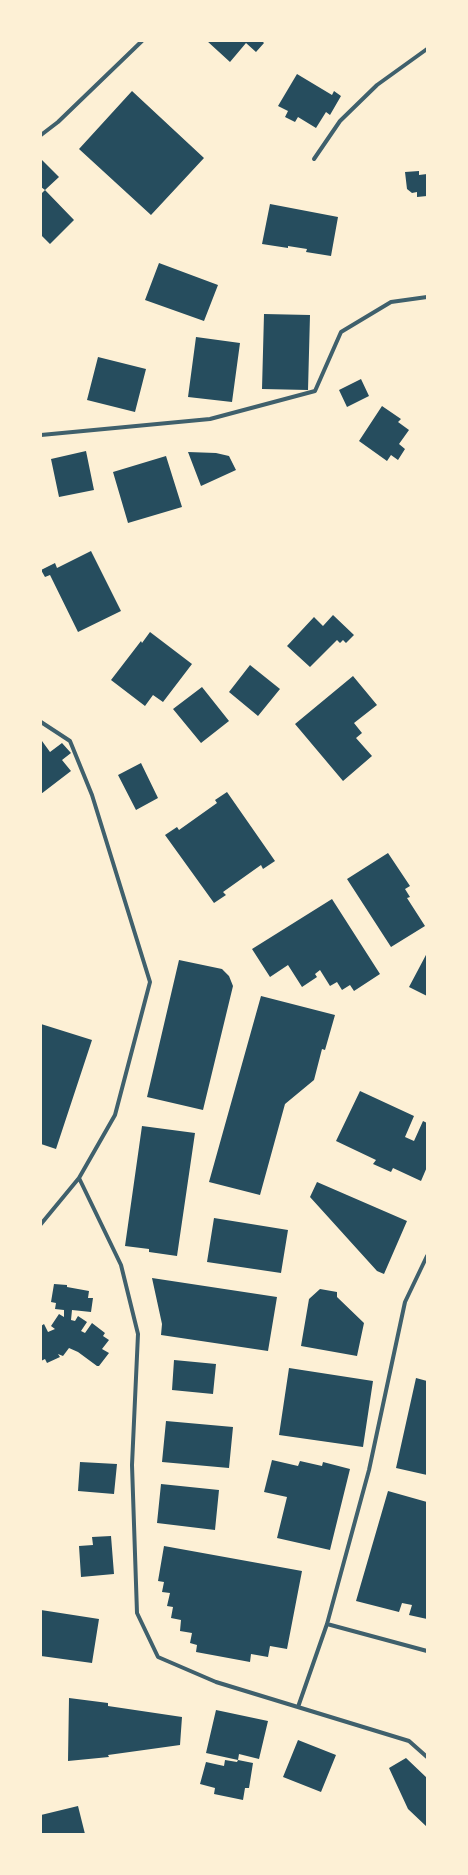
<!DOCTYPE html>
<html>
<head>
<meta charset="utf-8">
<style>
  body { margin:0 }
  #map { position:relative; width:468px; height:1875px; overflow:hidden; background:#fdf0d5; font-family:"Zilla Slab",serif }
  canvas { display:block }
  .frame { position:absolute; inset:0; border:42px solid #fdf0d5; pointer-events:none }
</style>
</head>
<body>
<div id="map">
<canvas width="468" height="1875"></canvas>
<div class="frame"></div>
</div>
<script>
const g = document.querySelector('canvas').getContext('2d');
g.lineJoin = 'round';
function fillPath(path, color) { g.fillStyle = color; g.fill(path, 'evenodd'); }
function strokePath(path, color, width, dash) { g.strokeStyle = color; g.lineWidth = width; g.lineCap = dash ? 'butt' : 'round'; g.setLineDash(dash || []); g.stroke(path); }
const building = new Path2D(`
  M207,41H262L264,43L256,52L246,43L230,62Z
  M297,74L332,95L334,91L341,96L330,115L326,112L316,128L298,117L295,122L285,117L288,111L278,106Z
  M132,91L204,158L151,215L79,149Z
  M41,159L59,177L45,190L74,220L50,244L41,235V194L45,190L41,187Z
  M419,171V175L427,174V196L417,197V192L412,193L407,189L405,172Z
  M270,204L338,217L331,256L306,252L307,249L288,246V248L262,244Z
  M159,263L218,285L204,321L145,300Z
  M264,314L310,315L308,390L262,389Z
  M196,337L240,343L232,402L188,397Z
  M98,357L146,369L135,412L87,400Z
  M361,379L369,396L347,407L339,390Z
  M382,406L401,419L398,422L409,430L399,444L405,449L398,460L391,455L387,461L359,441Z
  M86,451L94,490L59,497L51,459Z
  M188,452L216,453L229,456L236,470L201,486Z
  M166,456L182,507L128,523L113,472Z
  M91,551L121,611L78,632L50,575L45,577L41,570L55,563L57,568Z
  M333,615L354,635L346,643L343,640L340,643L337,640L310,667L287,646L314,617L323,626Z
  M150,632L192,664L163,702L153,695L145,706L111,680L141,641L142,643Z
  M250,665L280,689L258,716L229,692Z
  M353,676L377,705L354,723L362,733L356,738L372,756L343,781L295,724Z
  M202,687L229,721L201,743L173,709Z
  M42,741L50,752L62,743L71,753L62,760L71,771L41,794Z
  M141,763L158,798L136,810L118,775Z
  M227,792L275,861L263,869L261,865L223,892L226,895L214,903L165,835L177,827L179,830L217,803L215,800Z
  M388,853L410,886L405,889L410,897L407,898L425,926L391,947L347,879Z
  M332,899L380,974L354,991L350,985L342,990L337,982L330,986L320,970L315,974L317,977L302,987L288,965L270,977L252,949Z
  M427,953V996L409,987Z
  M179,960L222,969L229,976L233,986L203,1110L147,1097Z
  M261,996L335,1015L325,1050L322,1049L314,1080L285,1104L260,1195L209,1182Z
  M41,1024L92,1040L56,1149L41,1144Z
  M360,1091L414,1116L405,1137L414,1141L423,1121L427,1123V1167L421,1181L393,1168L391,1172L373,1164L376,1160L336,1141Z
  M142,1126L195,1133L177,1256L149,1252V1249L125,1246Z
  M317,1182L407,1221L384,1274L377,1271L310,1197Z
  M214,1218L288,1230L281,1273L207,1262Z
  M152,1278L277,1297L268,1351L161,1335L162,1324Z
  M54,1284L67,1285V1287L89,1291L88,1298H93L91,1312L72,1310L71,1320L75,1321L78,1316L87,1322L81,1331L85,1333L92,1323L105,1333L103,1336L109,1340L102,1349L109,1353L99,1366H97L78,1352L69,1348L63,1356L58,1354L60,1357L47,1363L45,1359L41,1361V1326L44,1324L48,1332L55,1329L51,1326L59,1314L64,1317V1310L55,1309L56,1303L51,1302Z
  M320,1289L337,1292V1297L364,1323L357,1356L301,1346L309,1299Z
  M174,1360L216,1364L213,1394L172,1390Z
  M289,1368L373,1381L363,1447L279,1435Z
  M416,1378L427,1381V1475L396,1468Z
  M166,1421L233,1427L229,1468L162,1462Z
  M272,1460L298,1466L300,1461L322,1466L323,1462L350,1469L330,1550L277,1538L287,1497L264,1492Z
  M80,1462L117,1464L114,1494L78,1491Z
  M161,1484L219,1490L215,1530L157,1523Z
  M388,1491L427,1502V1619L409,1615L412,1605L402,1603L399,1612L356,1601Z
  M111,1536L114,1574L81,1577L79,1546L93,1545L92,1537Z
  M164,1546L302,1571L287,1649L270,1646L268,1657L251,1654L250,1662L196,1652L197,1645L190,1643L192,1633L180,1631L181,1620L171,1618L173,1607L167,1606L170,1593L162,1592L164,1582L158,1581Z
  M41,1610L99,1619L92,1663L41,1656Z
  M69,1698L108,1703V1706L182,1717L180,1745L108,1755L109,1757L68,1761Z
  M216,1710L268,1721L259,1759L239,1754L238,1760L206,1753Z
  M298,1740L336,1755L321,1792L283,1777Z
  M406,1758L427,1778V1827L408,1809L389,1768Z
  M225,1760L237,1762L238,1760L253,1763L249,1788H245L243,1800L214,1794L215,1788L200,1784L206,1762L224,1766Z
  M78,1806L85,1834H41V1815Z`);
const minor = new Path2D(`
  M41,135L58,122L142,41
  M314,159L340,121L377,85L427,49
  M41,435L210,419L315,391L341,332L391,302L427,297
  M41,722L70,741L92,795L150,982L115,1115L79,1178L41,1224
  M79,1178L121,1265L138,1334L132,1465L137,1613L158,1657L216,1682L409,1741L427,1757
  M327,1624L427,1651
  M298,1707L327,1624L369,1470L405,1302L427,1256`);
fillPath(building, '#264d5e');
strokePath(minor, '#3f606c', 4);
</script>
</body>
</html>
